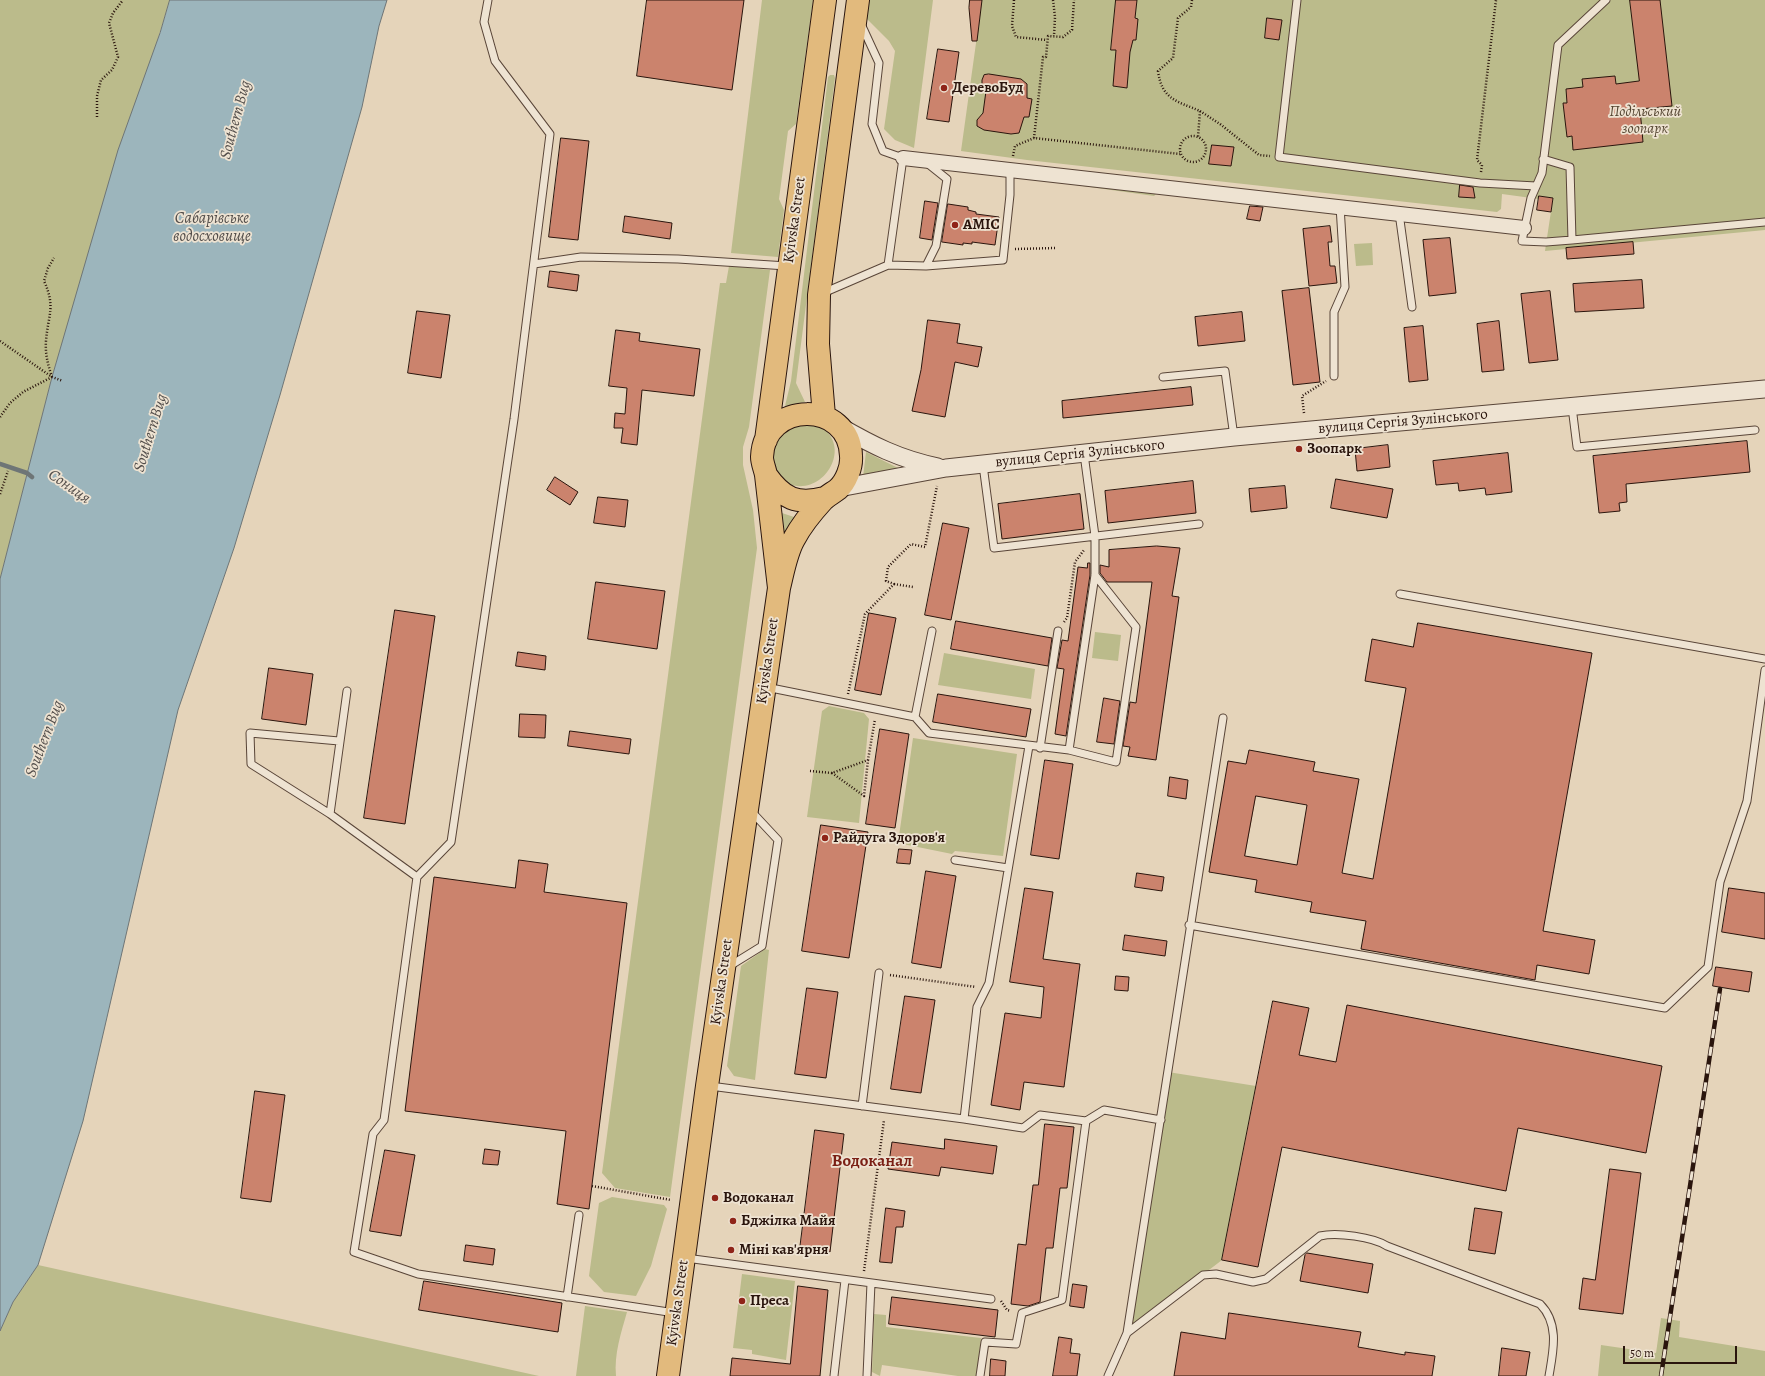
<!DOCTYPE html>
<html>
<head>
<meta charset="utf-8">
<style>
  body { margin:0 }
  #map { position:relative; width:1765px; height:1376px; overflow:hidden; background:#e5d4ba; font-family:Alegreya,serif }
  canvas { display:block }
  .scale { position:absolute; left:1623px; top:1346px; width:114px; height:18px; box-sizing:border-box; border:2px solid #2a150d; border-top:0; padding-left:5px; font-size:12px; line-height:14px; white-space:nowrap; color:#2a150d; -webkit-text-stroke:3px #eee3d2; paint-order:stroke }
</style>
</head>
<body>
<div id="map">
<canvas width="1765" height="1376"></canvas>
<div class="scale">50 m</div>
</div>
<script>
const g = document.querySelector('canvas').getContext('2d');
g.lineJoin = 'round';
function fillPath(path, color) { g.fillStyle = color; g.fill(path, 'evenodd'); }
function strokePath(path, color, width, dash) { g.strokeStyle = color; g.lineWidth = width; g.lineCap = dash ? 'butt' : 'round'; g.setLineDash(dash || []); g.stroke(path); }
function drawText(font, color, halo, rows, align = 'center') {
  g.font = font + ' Alegreya,serif'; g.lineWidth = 3.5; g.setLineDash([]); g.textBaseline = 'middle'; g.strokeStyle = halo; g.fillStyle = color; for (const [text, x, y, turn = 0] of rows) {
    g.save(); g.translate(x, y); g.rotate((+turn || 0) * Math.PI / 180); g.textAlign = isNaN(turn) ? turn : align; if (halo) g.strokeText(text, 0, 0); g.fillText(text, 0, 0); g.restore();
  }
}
const green = new Path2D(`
  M0,0H170L52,377L0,579Z
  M762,0H813L796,124L788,131L779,199L784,210L778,257L731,253Z
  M868,0H933L914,148L895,140L884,129L895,51L889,41L866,18Z
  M982,0H1765V230L1545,251L1553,198L1540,196L1539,199L1502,194L1501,209L1497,212L1027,160L961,151Z
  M830,75H834L835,78L796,383L805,402L785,406L791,381L828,77Z
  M1054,182L1157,193L1154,196Z
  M1372,243L1373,265L1356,266L1354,244Z
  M729,266L770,270L749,427L743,447V465L753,510L757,548L670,1197L615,1188L602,1173L720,283H726Z
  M794,420C802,422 817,422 823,428C853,451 820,499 787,483C781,480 776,472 771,468V438Z
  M866,452L906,472L863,477Z
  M779,512L797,518L783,543Z
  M1095,632L1121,635L1118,661L1092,658Z
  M944,653L1035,669L1031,699L938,685Z
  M829,706L864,713L869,719L859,823L807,817L822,711Z
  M913,738L1017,754L1003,856L955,851L952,854L898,843Z
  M765,949L769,950L755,1080L734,1076L727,1066L741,966Z
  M1168,1072L1256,1086L1222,1260L1127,1333Z
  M612,1197L664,1205L667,1209L651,1266L636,1296L604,1292L589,1276L599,1203Z
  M38,1265L539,1376H0V1331L13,1302Z
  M742,1274L795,1281L786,1360L752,1354V1350L733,1348Z
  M585,1306L627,1312C621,1333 614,1354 616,1376H576Z
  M874,1314L886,1315V1327L981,1338L977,1376H958L882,1365L880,1376L872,1372Z
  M1661,1318L1680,1321L1679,1337L1765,1351V1376H1598L1601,1345L1656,1353Z`);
const water = new Path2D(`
  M170,0H387L379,26L362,107L280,395L234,548L178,710L83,1121L38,1265L13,1302L0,1331V579L52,377L118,150L160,33Z`);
const stream = new Path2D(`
  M0,464L27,473L32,477`);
const building = new Path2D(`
  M647,0H744L732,90L637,76Z
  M970,0H982L977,41H972L969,8Z
  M1116,0H1137L1135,18L1138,19L1136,40H1133L1130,52L1127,88L1113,86L1116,50H1111Z
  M1630,0H1660L1672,106L1640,109L1643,142L1573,150L1572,136L1567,137L1563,103H1567L1566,89L1583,87L1582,79L1615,76L1616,84L1639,81Z
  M1267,18L1282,20L1279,40L1265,38Z
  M938,49L959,52L949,122L927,119Z
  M989,74L1021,79L1027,84V98L1032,99L1029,117H1024L1019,133L1011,134L984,130L977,126V120L983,113L986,91L982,84V80L984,75Z
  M561,138L589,141L578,240L549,237Z
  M1212,145L1234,147L1231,166L1209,164Z
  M1460,185L1473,187L1475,198L1459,197Z
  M1539,196L1553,198L1551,212L1537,210Z
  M925,201L938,203L932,240L920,238Z
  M948,204L968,207V210L976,212V214L999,217L995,245L972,242V244L963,243V245L942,242Z
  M1250,206L1263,207L1260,221L1247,219Z
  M625,216L672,223L670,239L623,232Z
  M1330,226L1332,242H1328L1330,266H1335L1337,283L1309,286L1303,229Z
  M1450,238L1456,293L1429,296L1423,240Z
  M1633,242L1634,254L1567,259L1566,248Z
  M550,271L579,275L577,291L548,287Z
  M1642,280L1644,308L1575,312L1573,284Z
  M1309,288L1320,382L1293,385L1282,291Z
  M1550,291L1558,360L1529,363L1521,294Z
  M417,311L450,315L441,378L408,373Z
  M1242,312L1245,341L1198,346L1195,317Z
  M928,320L960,324L957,343L982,347L978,367L955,362L945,417L912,411L921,370Z
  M1499,321L1504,370L1482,372L1477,324Z
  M1423,326L1428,380L1409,382L1404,328Z
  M616,330L640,333L639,341L700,349L694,396L642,390L637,445L621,443L623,428H614L615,413L625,414L627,388L609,386Z
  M1191,387L1193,405L1063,418L1062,401Z
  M1747,441L1750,472L1626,484L1627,502L1619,503L1620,511L1599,513L1593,456Z
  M1388,445L1390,467L1357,471L1355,449Z
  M1508,453L1512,492L1486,495L1485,488L1459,491L1458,483L1436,485L1433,461Z
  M555,477L578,492L570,505L547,490Z
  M1336,479L1393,489L1387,518L1331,508Z
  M1193,481L1196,513L1108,523L1105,491Z
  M1285,486L1287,508L1251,512L1249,489Z
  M1080,494L1084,529L1002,539L998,504Z
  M598,497L628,500L625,527L594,523Z
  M943,523L969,528L951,620L925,615Z
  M1157,546L1180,548L1172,596L1179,597L1156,760L1128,756L1130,747L1123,746L1130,702L1136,703L1152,582H1107L1100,573V565L1109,567V550Z
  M1088,563H1090V575L1066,736L1055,734L1064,669L1057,668L1062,640L1068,641L1078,567L1087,568Z
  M596,582L665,591L657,649L588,639Z
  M395,610L435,616L405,824L364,818Z
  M869,613L896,618L881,695L855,690Z
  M956,621L1052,638L1048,666L951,649Z
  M1418,623L1592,653L1543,931L1595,940L1589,974L1537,965L1535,980L1361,949L1366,921L1310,912L1312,902L1255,892L1257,880L1209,872L1228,761L1246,764L1249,750L1315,762L1313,771L1359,779L1342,873L1373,879L1406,688L1365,681L1372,639L1413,647ZM1256,796L1307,805L1297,865L1245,856Z
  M518,652L546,656L545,670L516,666Z
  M269,668L313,674L306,725L262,719Z
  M938,694L1031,709L1026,737L933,722Z
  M1104,698L1120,701L1114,744L1097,742Z
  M520,714L546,715L545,738L519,737Z
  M880,729L909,734L895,828L866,824Z
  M570,731L631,739L629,754L568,746Z
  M1045,760L1073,764L1059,859L1031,855Z
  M1170,777L1188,780L1186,799L1168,796Z
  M821,825L868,832L849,958L802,951Z
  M899,849L912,850L910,864L897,863Z
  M519,860L548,864L544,892L627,903L589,1209L557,1204L566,1131L405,1111L434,877L515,888Z
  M926,871L956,876L941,968L912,963Z
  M1137,873L1164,877L1162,891L1135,887Z
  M1025,888L1053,892L1043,959L1080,964L1064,1087L1024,1082L1020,1110L991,1105L1005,1013L1041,1018L1044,987L1010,982Z
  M1729,888L1765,893V939L1722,932Z
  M1125,935L1167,941L1165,956L1123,950Z
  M1716,967L1752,972L1749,992L1713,986Z
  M1116,976L1129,977L1128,991L1115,990Z
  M807,988L838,992L826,1078L795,1074Z
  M905,996L935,1000L921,1093L891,1089Z
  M1273,1001L1309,1008L1299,1055L1336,1062L1347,1005L1662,1066L1646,1153L1518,1128L1506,1191L1282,1147L1258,1267L1222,1260Z
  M255,1091L285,1095L271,1202L241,1198Z
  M1045,1124L1074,1127L1067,1188H1060L1053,1248H1046L1040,1302L1028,1306L1011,1304L1018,1244L1026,1245L1033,1185H1038Z
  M815,1130L844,1134L830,1252L800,1249Z
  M945,1139L997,1146L993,1174L941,1167L939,1176L888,1169L892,1142L944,1149Z
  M485,1149L500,1151L498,1165L483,1164Z
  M385,1150L415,1155L401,1236L370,1231Z
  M1610,1169L1641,1173L1623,1314L1579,1309L1583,1278L1595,1280Z
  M886,1208L905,1211L903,1227H896L892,1263L880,1262Z
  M1475,1208L1502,1212L1495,1254L1469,1250Z
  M466,1245L495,1249L493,1265L464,1261Z
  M1307,1253L1373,1264L1368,1293L1300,1281L1305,1255Z
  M424,1281L562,1303L558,1332L419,1310Z
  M1073,1284L1087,1286L1084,1308L1070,1306Z
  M798,1286L828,1290L820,1376H730L732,1358L790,1364Z
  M892,1297L998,1310L995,1337L889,1324Z
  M1229,1313L1361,1332L1358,1347L1405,1355V1352L1435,1356L1432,1376H1174L1181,1332L1225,1339Z
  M1059,1337L1072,1339L1070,1353L1080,1354L1077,1376H1053Z
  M1502,1348L1530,1352L1526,1376H1499Z
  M991,1359L1006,1361L1005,1376H990Z`);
const path = new Path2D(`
  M1014,0L1012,26L1016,37L1047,40
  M1053,0L1055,17L1054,36
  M1192,0L1191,7L1178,18L1173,58L1158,71C1162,100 1177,101 1200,111L1198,137
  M1200,111L1220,124L1259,155L1270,156
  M97,117V96L101,80L112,70L118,57L109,23L113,13L123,0
  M1180 149a13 13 0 1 1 26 0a13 13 0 1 1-26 0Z
  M1034,138L1043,57H1046L1048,36L1063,37L1072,30L1074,0
  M1013,156L1015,146L1034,138L1180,154
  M1481,172L1482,165L1477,160L1496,0
  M1015,249L1056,248
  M0,341L52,377L63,381
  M52,377C48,365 45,354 46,341C48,315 56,307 44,281L48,268L54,258
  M1304,413L1302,396L1326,381
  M0,417L10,403L23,392L52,377
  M0,494L8,471
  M894,584L913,587
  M1064,622L1067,618L1075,562L1084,550
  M848,694L865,614L894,584L886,581L888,567L911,544L925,547L937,486
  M810,771L832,773L868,760L875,719
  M832,773L864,796L868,760
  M890,975L976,987
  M592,1186L671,1200
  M864,1271L884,1120
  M1001,1301L1007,1310L1011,1311`);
const service = new Path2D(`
  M488,0L484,22L495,61L550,134L514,419L451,842L417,877L384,1120L373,1134L354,1252L418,1274L675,1313
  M1297,0L1279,157L1480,183L1536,186
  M1543,159L1570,167L1572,240L1765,222
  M1399,213L1412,307
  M1572,240L1546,242L1522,241L1531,198L1542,173L1558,45L1606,0
  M534,264L581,257L678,259L787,266
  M888,265L926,266L936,246L947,179L927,163
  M926,266L1003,260L1010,195V170
  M823,293L888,265L903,158L883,151L872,124L879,63L861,24
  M1334,376V312L1345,287L1340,206
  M1163,377L1225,371L1234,437
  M1572,407L1577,447L1755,430
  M983,465L994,548L1199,524
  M1400,594L1765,659
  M766,687L915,717L932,631
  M347,691L330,814L417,877
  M915,717L929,733L1069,750L1116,762L1136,627L1095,575
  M1040,748L1058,631
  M1069,750L1095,575V536L1084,454
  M330,814L251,764L250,733L339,741
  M955,860L1008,868
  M1189,925L1665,1008L1708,967L1720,882L1747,801L1765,670
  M728,967L762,946L778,840L751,811
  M710,1086L964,1119L1023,1128L1040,1115L1086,1121
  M862,1106L879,973
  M964,1119L977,1007L989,983L1029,746
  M686,1258L991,1299
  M567,1297L579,1215
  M1127,1333L1203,1275L1216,1274L1253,1282L1266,1279L1320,1236C1337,1232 1373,1237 1387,1246L1540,1304C1560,1324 1553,1352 1549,1376
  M834,1376L845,1280
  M867,1376L871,1283
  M980,1376L985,1342L1016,1344L1022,1313L1062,1300L1086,1121L1104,1110L1161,1120
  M1108,1376L1127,1333L1223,718`);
const minor = new Path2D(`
  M903,158L1524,228`);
const tertiary = new Path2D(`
  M839,426C872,445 899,459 938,467
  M839,488L946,468L1234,437L1765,389`);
const primary = new Path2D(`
  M824,416L818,344L819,295L858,0
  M766,440L825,0
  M766,475C783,499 797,505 825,498
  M668,1376L707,1086L779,588C783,572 786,553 794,539C802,524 812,512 823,500C828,495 833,493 838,489C846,482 852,467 851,456C850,400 764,400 762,457C762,463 765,469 766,475L779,588`);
const rail = new Path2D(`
  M1661,1376L1720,989`);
const markers = [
  [944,88,4,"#8f2418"],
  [955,225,4,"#8f2418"],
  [1299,449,4,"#8f2418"],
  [825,838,4,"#8f2418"],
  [715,1198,4,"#8f2418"],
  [733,1221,4,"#8f2418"],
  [731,1250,4,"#8f2418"],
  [742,1301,4,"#8f2418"]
];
const poiNames = [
  ["ДеревоБуд",952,88],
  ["АМІС",963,225],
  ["Зоопарк",1307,449],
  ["Райдуга Здоров'я",833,838],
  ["Водоканал",723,1198],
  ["Бджілка Майя",741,1221],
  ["Міні кав'ярня",739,1250],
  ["Преса",750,1301]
];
const parkNames = [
  ["Подільський",1645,112],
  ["зоопарк",1645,129]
];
const streetNames = [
  ["Kyivska Street",795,220,-82],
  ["вулиця Сергія Зулінського",1403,422,-5],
  ["вулиця Сергія Зулінського",1080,454,-6],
  ["Kyivska Street",768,661,-82],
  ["Kyivska Street",722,982,-82],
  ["Kyivska Street",678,1303,-82]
];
const waterNames = [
  ["Southern Bug",236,120,-75],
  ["Сабарівське",212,219],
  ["водосховище",212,237],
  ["Southern Bug",151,433,-73],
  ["Сониця",69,487,35],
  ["Southern Bug",45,739,-69]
];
const quarterNames = [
  ["Водоканал",872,1162]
];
fillPath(green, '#bbbb8b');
fillPath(water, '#9cb5bc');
strokePath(water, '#6e7576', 1);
strokePath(stream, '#6e7576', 4.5);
fillPath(building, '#cb836d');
strokePath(building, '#2a150d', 1);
strokePath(service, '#594538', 9);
strokePath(minor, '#594538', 16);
strokePath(tertiary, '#594538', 19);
strokePath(primary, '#2a150d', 24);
strokePath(path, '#2a150d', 2.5, [1, 2]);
strokePath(service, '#eee3d2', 7);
strokePath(minor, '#eee3d2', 14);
strokePath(tertiary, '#eee3d2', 17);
strokePath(primary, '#e2ba7d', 22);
strokePath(rail, '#2a150d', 4.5);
strokePath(rail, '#eee3d2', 3, [9]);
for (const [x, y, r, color] of markers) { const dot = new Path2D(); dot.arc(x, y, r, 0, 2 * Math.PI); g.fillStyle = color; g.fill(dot); strokePath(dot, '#eee3d2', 1.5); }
drawText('bold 15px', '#2a150d', '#eee3d2', poiNames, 'left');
drawText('italic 15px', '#564733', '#eee3d2', parkNames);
drawText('15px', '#2a150d', '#eee3d2', streetNames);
drawText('italic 16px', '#524d4a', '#eee3d2', waterNames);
drawText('bold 17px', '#7a1f14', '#eee3d2', quarterNames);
</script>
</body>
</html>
